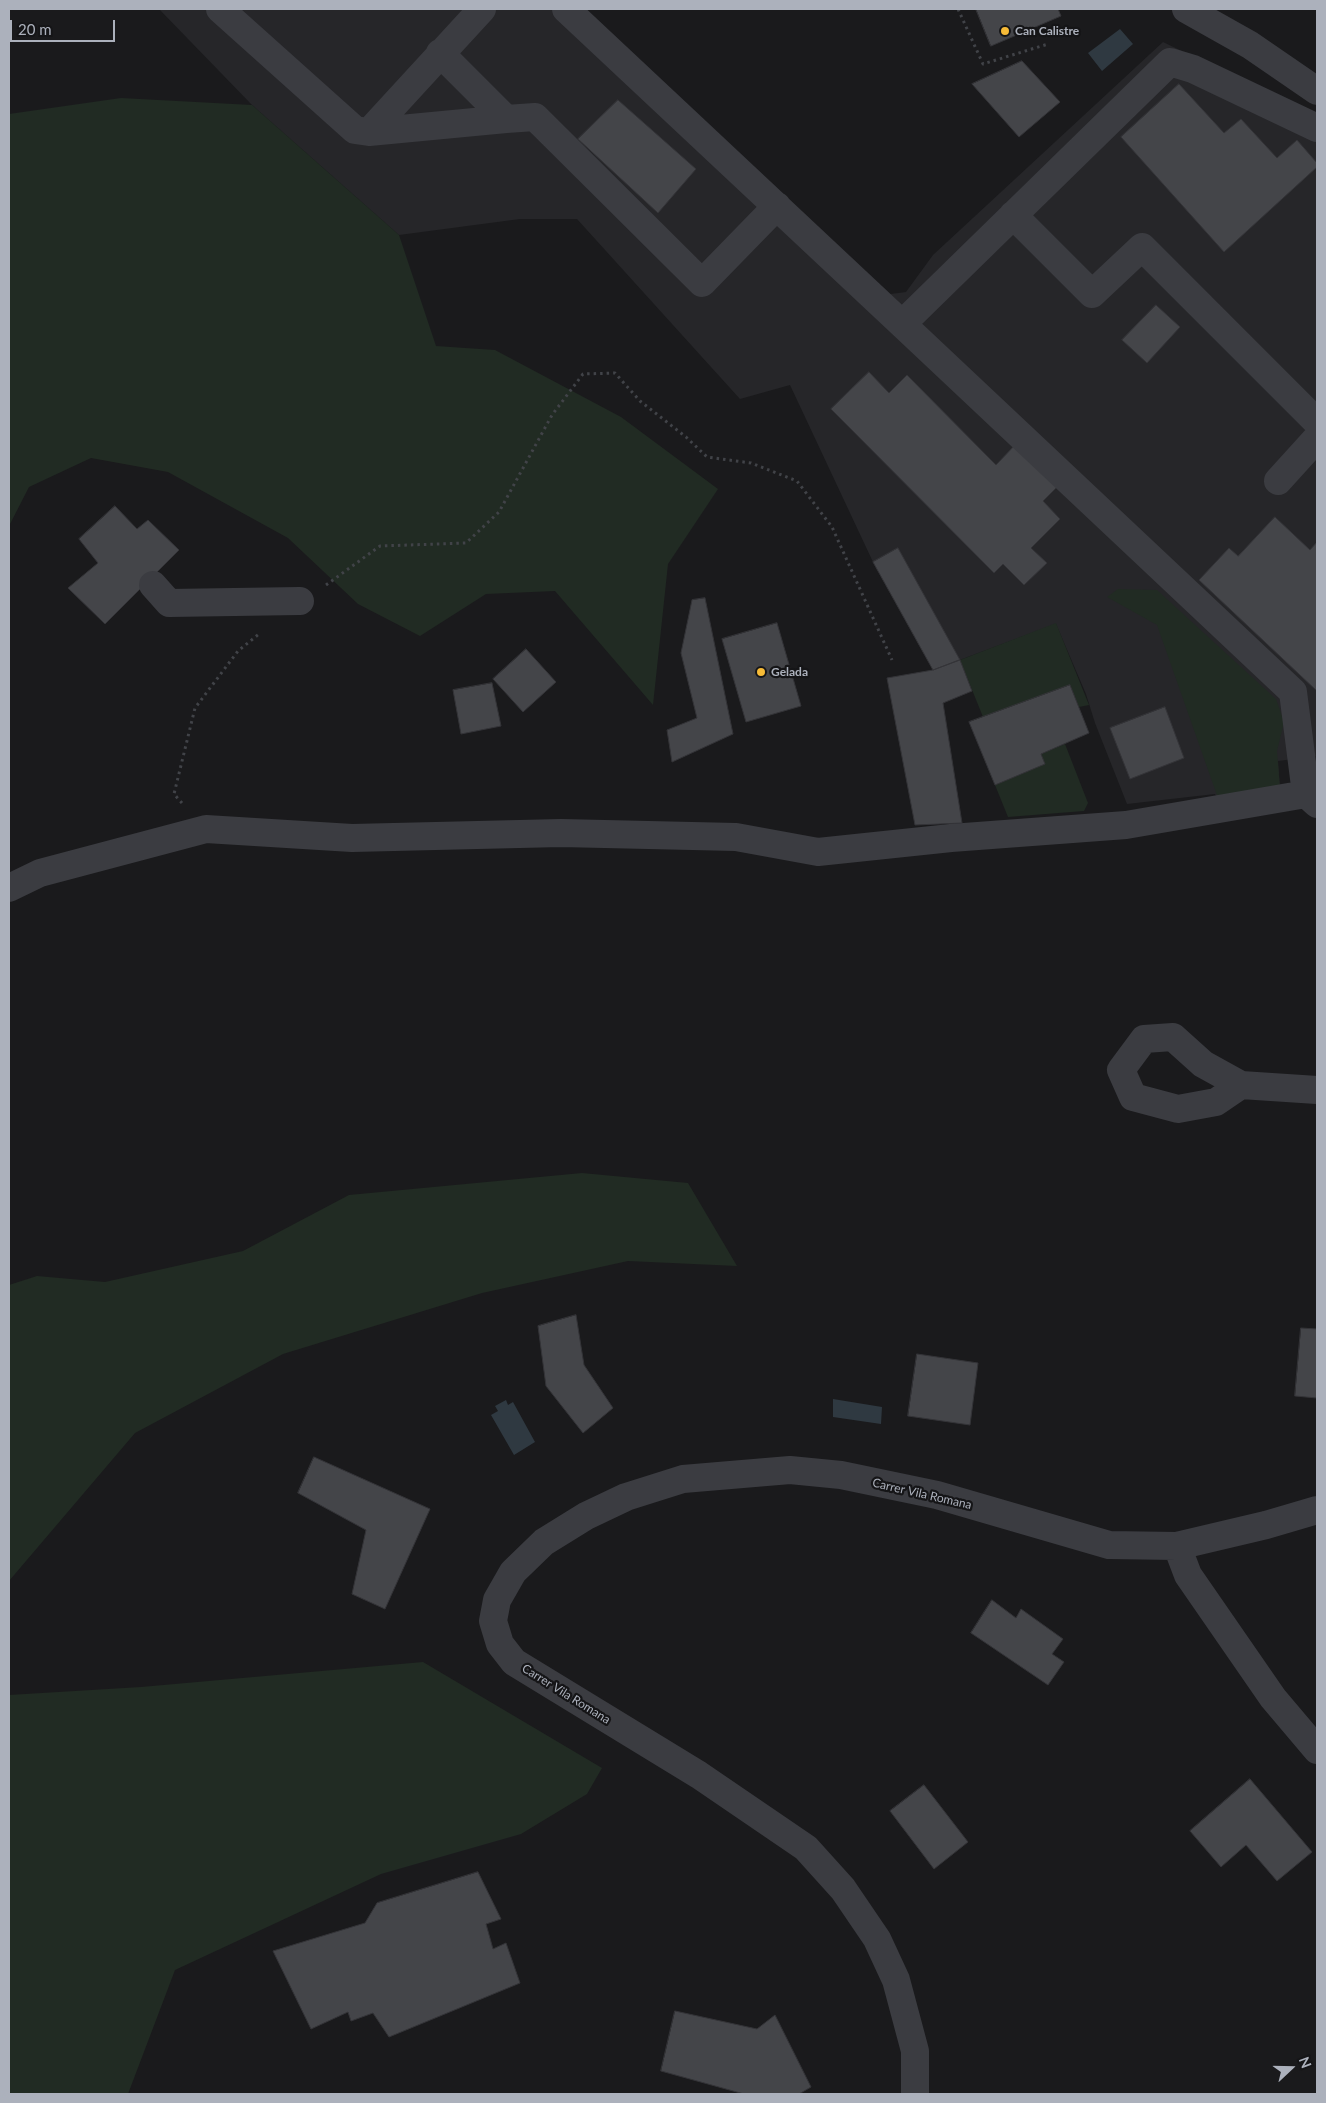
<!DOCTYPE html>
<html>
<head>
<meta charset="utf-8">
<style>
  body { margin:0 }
  #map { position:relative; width:1326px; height:2103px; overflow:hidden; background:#1a1a1c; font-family:Lato,sans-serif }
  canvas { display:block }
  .frame { position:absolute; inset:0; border:10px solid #acb1bc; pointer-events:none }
  .north { position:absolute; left:1266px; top:2043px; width:50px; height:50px; -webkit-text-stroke:4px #151517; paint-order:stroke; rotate:69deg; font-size:14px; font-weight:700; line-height:20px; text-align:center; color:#acb1bc }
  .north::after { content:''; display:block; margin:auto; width:18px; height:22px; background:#acb1bc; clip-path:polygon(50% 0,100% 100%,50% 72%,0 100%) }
  .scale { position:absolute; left:10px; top:20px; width:105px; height:22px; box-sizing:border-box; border:2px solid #acb1bc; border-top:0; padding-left:6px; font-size:15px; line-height:18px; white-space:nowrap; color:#acb1bc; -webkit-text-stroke:4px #151517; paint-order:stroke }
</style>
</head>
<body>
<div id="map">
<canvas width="1326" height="2103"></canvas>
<div class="frame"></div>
<div class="north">N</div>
<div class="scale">20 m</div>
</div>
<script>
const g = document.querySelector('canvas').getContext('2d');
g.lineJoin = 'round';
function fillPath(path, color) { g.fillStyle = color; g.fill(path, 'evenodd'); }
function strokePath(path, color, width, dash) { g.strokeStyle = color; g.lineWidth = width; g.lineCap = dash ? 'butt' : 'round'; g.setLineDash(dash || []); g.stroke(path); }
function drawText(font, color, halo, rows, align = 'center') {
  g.font = font + ' Lato,sans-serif'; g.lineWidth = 4.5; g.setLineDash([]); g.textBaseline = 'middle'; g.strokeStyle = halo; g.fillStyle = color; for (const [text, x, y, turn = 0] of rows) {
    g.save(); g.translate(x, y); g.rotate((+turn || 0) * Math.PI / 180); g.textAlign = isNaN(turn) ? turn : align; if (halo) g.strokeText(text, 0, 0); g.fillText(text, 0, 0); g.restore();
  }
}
const built = new Path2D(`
  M159,9H584L883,295L906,292L933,255L1163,42L1317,116V756L1278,761L1280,788L1219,801L1215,794L1127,804L1095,723L1086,694L1056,624L933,670L873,562L790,385L740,399L577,219H520L399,235L252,105Z`);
const green = new Path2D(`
  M121,98L252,105L399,235L436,346L495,350L621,417L718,489L668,564L653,705L555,591L486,594L420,636L358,604L288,538L168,472L91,458L29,487L9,526V114Z
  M1118,589L1157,590L1276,699L1284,722L1277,751L1280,788L1219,801L1157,625L1107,597Z
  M1056,623L1089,705L1079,707L1070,685L983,717L960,660Z
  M1065,744L1088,803L1084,811L1008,817L995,785L1045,764L1041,754Z
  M582,1173L688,1183L737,1266L628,1261L482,1293L283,1354L135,1433L9,1581V1285L37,1276L105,1282L243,1251L349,1195Z
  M423,1662L602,1768L587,1794L521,1834L381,1874L175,1970L128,2094H9V1695L141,1687Z`);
const water = new Path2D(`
  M1120,29L1133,44L1102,71L1088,53Z
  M833,1399L882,1407L881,1424L833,1417Z
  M506,1400L508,1405L513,1402L535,1442L514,1455L491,1415L498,1411L495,1406Z`);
const building = new Path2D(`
  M976,9H1058L1061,16L991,46Z
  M1022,61L1060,102L1019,137L972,84Z
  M1179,84L1224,133L1241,119L1277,158L1297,140L1317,163V167L1224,252L1121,137Z
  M618,100L696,169L658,213L578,139Z
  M1156,305L1180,327L1147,363L1122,340Z
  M869,372L889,393L907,375L996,465L1015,445L1057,487L1043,501L1060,519L1031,548L1047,563L1024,585L1003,564L994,573L831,409Z
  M115,506L137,529L148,520L179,550L105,624L68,588L98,563L79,539Z
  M1275,517L1310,550L1317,542V691L1199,580L1229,548L1238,556Z
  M898,548L960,660L933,670L873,562Z
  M705,598L733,734L672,762L667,730L697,718L681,653L692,600Z
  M777,623L801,706L746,722L722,639Z
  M526,649L556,682L523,712L493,679Z
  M960,660L972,691L943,703L962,823L915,825L887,678L933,670Z
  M492,683L501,726L461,734L453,690Z
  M1070,685L1089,733L1041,754L1045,764L995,785L969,722Z
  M1165,707L1184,758L1130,779L1110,728Z
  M576,1315L584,1365L613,1408L583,1433L546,1386L538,1326Z
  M1301,1328L1317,1329V1398L1295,1396Z
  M917,1354L978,1363L970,1425L908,1416Z
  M314,1457L430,1509L385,1609L352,1594L366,1530L298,1493Z
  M992,1600L1016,1618L1021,1609L1063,1639L1052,1654L1064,1662L1048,1685L971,1633Z
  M1250,1779L1312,1852L1277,1881L1246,1845L1221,1867L1190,1831Z
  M924,1785L968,1842L934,1869L890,1811Z
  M478,1872L501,1919L486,1924L493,1949L506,1943L520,1983L389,2037L373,2013L351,2021L348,2012L311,2029L273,1951L365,1923L377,1903Z
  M675,2011L757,2029L775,2015L811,2087L799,2094H744L661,2071Z`);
const path = new Path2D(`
  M958,9L983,64L1048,44
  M326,585L380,546L466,543L499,512L552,415L583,374L615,373L640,401L686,437L707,457L751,463L797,481L832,527L892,660
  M182,803L174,794L195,708L238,651L259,634`);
const minor = new Path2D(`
  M220,9L355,130L369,132L482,9
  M566,9L902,324L1170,62L1193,69L1317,128
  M1186,9L1250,45L1317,91
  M506,119L535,117L702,283L777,206
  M369,132L506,119L440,53
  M1013,215L1092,294L1142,247L1317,422
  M902,324L1293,692L1306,794
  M1278,481L1317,438
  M153,585L169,603L300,601
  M9,888L40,873L206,829L352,838L561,833L736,837L818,852L951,838L1126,825L1306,794L1317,804
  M1241,1085L1216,1102L1178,1109L1133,1097L1121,1070L1144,1039L1173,1037L1203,1064L1241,1085L1317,1090
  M1177,1546L1188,1575L1273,1698L1317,1750
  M915,2094V2051L896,1980L877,1939L843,1889L806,1848L699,1775L514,1662L500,1644L493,1621L497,1600L513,1572L544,1542L586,1516L626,1497L683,1479L790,1470L841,1475L937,1495L1109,1545L1177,1546L1266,1525L1317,1510`);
const markers = [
  [1005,31,5,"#f7bb37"],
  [761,672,5,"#f7bb37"]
];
const poiNames = [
  ["Can Calistre",1015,31],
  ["Gelada",771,672]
];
const streetNames = [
  ["Carrer Vila Romana",922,1494,13],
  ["Carrer Vila Romana",566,1694,32]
];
fillPath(built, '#262629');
fillPath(green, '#212b23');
fillPath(water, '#2f3941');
fillPath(building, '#444549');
strokePath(building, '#343438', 1);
strokePath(path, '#414348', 3, [2.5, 4]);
strokePath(minor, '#3b3c41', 28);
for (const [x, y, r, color] of markers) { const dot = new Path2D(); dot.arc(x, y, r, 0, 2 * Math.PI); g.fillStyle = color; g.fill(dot); strokePath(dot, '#151517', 2); }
drawText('bold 12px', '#acb1bc', '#151517', poiNames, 'left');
drawText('12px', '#acb1bc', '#151517', streetNames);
</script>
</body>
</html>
